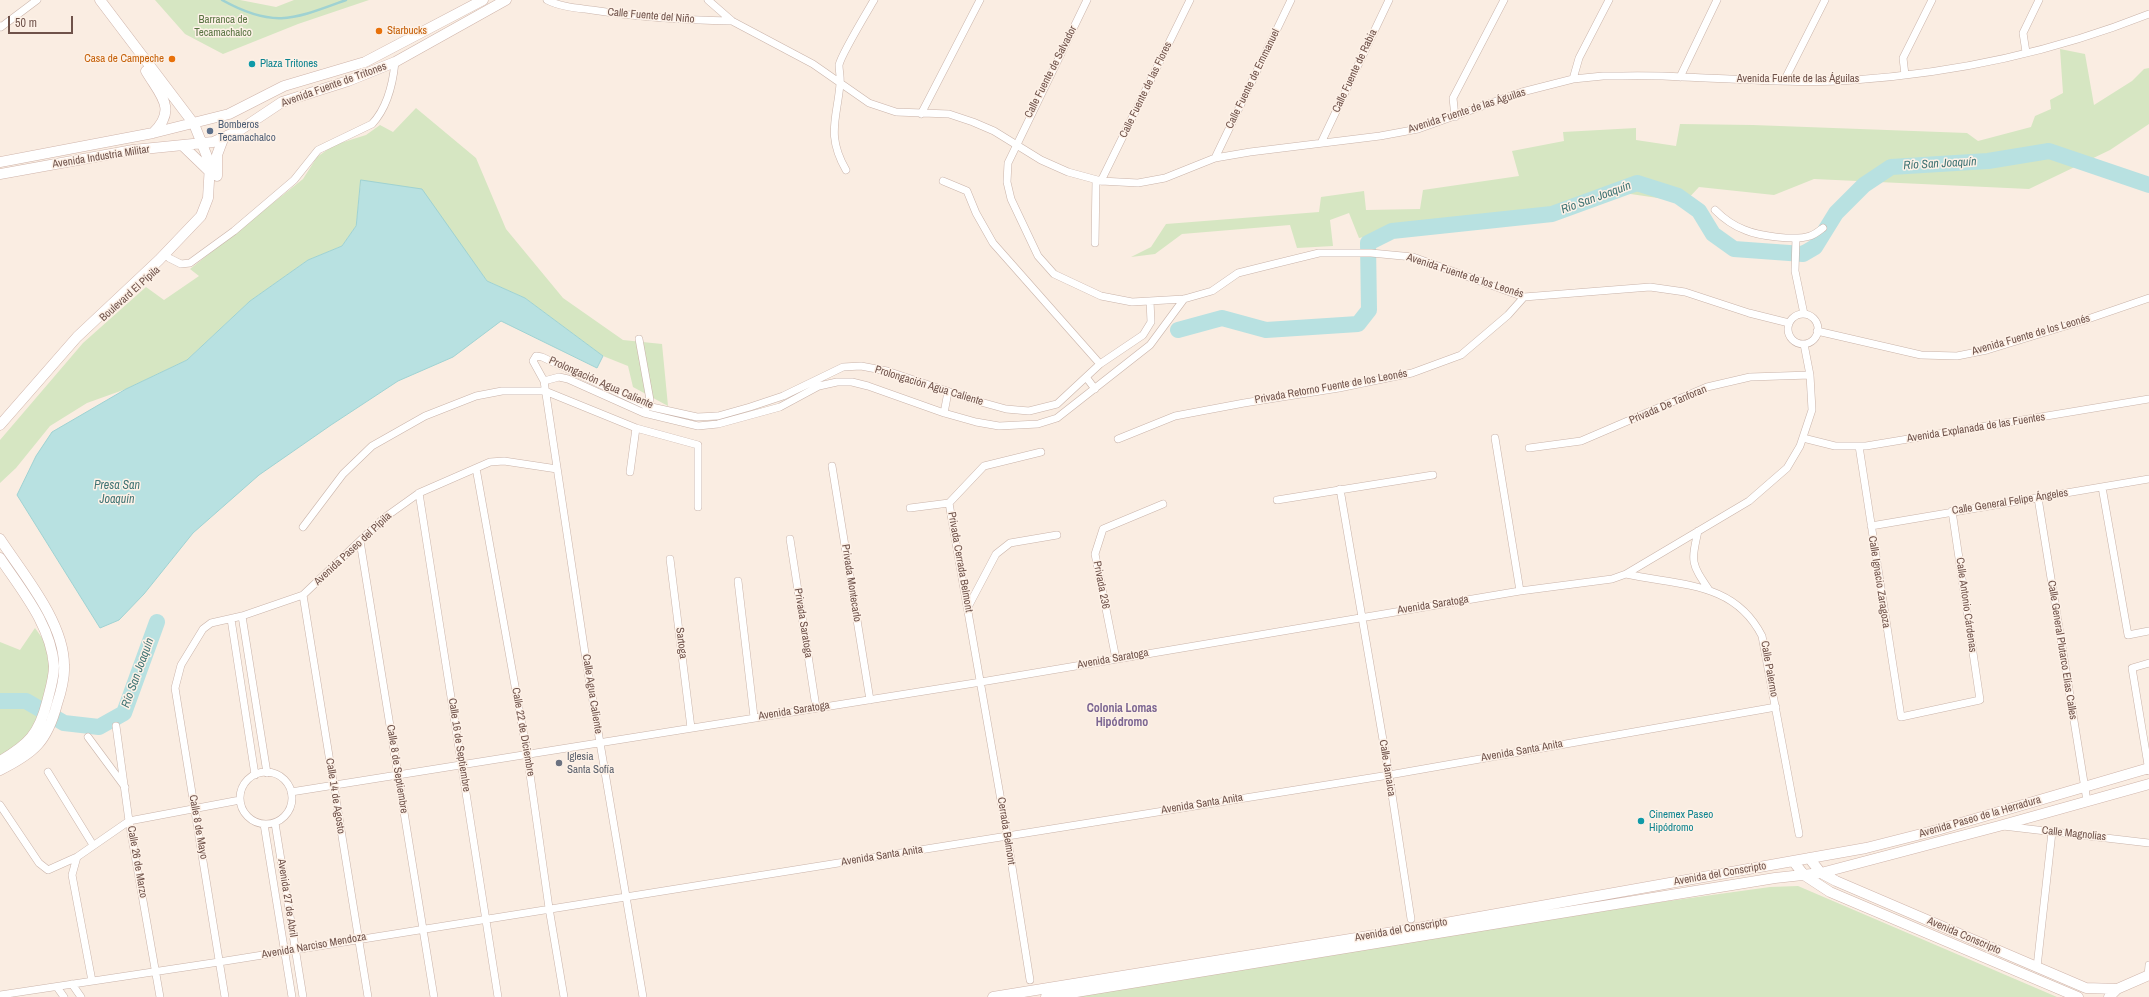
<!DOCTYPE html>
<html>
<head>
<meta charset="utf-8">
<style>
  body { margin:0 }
  #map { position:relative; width:2149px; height:997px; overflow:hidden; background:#faede2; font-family:"Archivo Narrow",sans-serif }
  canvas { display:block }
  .scale { position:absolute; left:8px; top:16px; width:65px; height:18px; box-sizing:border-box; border:2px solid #6f524a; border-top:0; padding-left:5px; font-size:12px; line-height:14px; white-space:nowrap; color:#6f524a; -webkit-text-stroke:3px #fdf1e7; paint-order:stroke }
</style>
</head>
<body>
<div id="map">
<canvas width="2149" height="997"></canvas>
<div class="scale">50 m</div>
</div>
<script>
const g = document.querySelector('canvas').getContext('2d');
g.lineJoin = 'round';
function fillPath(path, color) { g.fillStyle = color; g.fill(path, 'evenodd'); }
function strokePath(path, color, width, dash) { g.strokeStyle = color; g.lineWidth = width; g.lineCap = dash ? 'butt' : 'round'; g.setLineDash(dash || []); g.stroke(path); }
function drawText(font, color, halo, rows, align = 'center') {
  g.font = font + ' "Archivo Narrow",sans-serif'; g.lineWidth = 3; g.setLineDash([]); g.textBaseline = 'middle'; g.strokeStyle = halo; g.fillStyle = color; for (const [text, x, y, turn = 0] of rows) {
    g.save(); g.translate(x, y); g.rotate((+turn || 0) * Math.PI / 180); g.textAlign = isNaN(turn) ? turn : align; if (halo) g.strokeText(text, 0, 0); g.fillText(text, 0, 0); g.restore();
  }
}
const green = new Path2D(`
  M155,0H240L276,7L294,0H369L298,24L223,54L185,34Z
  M2060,49L2085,54L2094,105L2132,81L2144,69L2149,68V124L2110,150L2029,189L1814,179L1774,195L1699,187L1685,202L1617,192L1551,216L1420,226L1359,238L1349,213L1330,220L1333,246L1297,248L1290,225L1182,234L1155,254L1131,257L1151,247L1166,224L1319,212L1321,197L1364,191L1366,210L1420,209L1423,190L1519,176L1512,151L1564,141L1563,132L1636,128V140L1676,146L1680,124L1753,125L1967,133L1978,141L2031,127L2035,116L2051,109L2050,100L2063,93Z
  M416,108L476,158L506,229L563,298L623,340L662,344L668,406L633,387L628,366L603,356L525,298L487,281L465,251L361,180L356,226L342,246L308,260L250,301L187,360L126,389L87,403L50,426L16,468L0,483V440L83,343L146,287L164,300L199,276L190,269L303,179L317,157L334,145L366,135L380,125L393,132Z
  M35,628L48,646L50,681L29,738L0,758V642L20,650Z
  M1798,886L2057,997H1063L1654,903L1770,887Z`);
const water = new Path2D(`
  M361,180L422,189L487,281L525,298L603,356L597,368L501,321L453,357L398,381L331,425L259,475L193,533L144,594L119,620L100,628L17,495L36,456L52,432L126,389L187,360L250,301L308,260L342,246L356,226Z`);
const stream = new Path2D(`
  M222,0C274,29 294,19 346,0`);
const river = new Path2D(`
  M1178,330L1222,318L1266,330L1358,324L1369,310L1368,243L1392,231L1552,214L1637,183L1678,196L1699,211L1713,234L1734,249L1803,254L1815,247L1836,213L1864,185L1891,167L1988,161L2049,151L2149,185
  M0,701H26L64,723L99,727L124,713L157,622`);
const street = new Path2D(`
  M547,0C561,7 577,8 592,10C638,17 685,20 732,21
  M708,0L732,21L813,64L869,103L896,112L949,114L973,122L994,131L1041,160L1068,172L1101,181L1138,183L1165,178L1215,158L1250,152L1380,136L1418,129L1522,92L1573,79L1603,76C1629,76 1655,75 1682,77C1739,79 1797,84 1854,80C1954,73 2056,51 2149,14
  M1087,0L1008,163L1007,182L1011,199L1038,256L1054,274L1101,296L1132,302L1184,299L1212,291L1238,273L1270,265L1319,253H1371L1413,257L1524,297L1650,287L1685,292L1749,313L1789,323
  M0,26L1,27L37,0
  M2026,52L2023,33L2039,0
  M1905,75L1903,58L1932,0
  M1680,77L1717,0
  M1573,79L1579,58L1609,0
  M1784,81L1825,0
  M921,114L980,0
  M1455,117L1453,98L1504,0
  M1321,143L1389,0
  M1215,158L1291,0
  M846,170C826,135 837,119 840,84C841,78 839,71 839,65C841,55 867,12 874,0
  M943,181L967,191L976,213L993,243L1100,364
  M1101,181L1190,0
  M1715,210C1723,218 1734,226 1745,230C1759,236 1795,241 1810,236C1814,235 1819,231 1823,228
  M1796,238L1795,271L1804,314
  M1095,243L1096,180
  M169,258L181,264L190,263L234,231L294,180L318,150L372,124C387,108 393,83 395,62
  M1788 329a15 15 0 1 1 30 0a15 15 0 1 1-30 0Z
  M1817,331L1921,355L1957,356L1987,350L2082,321L2149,298
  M639,339L650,400L646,409
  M1086,377L1095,389
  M544,381L559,377L568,379L644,413L698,426L718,424L780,407L819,386L837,382H852L868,386L944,413L976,422L999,426L1038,424L1057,418L1150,345L1184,299
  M944,413L948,392
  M1495,438L1520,591
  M1803,438L1835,446H1866L2149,399
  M1118,439L1175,416L1244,403L1339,388L1412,373L1461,355L1508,315L1524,297
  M1859,446L1901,717L1980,700L1952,511
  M1529,448L1581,441L1707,387L1750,377L1810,375
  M832,466L870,700
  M476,468L527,753L549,908L564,997
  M630,472L636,428
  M2102,487L2128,635L2149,631
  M1340,489L1389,775L1411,919
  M419,493L498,997
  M2038,498L2087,801
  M1277,500L1433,475
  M949,503L1007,835L1030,980
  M949,503L984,466L1041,452
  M910,508L949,503
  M1871,526L2149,479
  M303,527L343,474L372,446L425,416L476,396L502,391H545L636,428L698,445V507
  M1698,531C1691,563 1691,563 1709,590
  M790,539L816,707
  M360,541L434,997
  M670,559L691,728
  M1626,574C1680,586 1734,581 1762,636L1799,834
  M738,581L754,717
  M303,595L368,997
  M968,607L996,554L1010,543L1057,535
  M242,616L267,773
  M231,619L255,775
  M1116,659L1095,554L1103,529L1163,504
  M116,726L129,821L160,997
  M88,737L125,787
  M2149,771L2132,668L2149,663
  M48,772L93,845
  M240 798a26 26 0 1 1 52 0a26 26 0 1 1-52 0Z
  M291,792L981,682L1520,591L1612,579L1626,574L1749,501L1787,468L1800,446L1812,410L1810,375L1804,344
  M0,805L39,863L48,870L77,857L129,821L240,800
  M275,823L303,997
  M264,824L292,997
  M2003,826L2149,843
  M77,857L72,875L92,981
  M2037,967L2052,832
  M2148,976L2149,965
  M72,984L81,997
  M57,987L64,997
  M0,995L219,962L1389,775L1776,707
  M225,997L175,688L181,665L203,629L211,623L242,616L303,595L384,518L419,493L490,462L504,461L557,469
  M643,997L586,660L544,381L533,361L536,356L542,357L647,406L697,417L718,416L750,407L783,396L843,367L861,366L887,371L977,401L1006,409L1029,411L1057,404L1100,364L1143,335L1151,322L1150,301`);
const secondary = new Path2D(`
  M146,71C160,95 178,109 153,133
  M183,146L210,172
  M0,162L153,133L229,114L284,86L365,62L483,0
  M0,174L133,150L213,142L240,130L282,102L348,81L395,62L506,0
  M217,176V155L223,139
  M0,425L77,337L159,260L201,216L208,198L210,164L194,124L100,0
  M0,539C23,574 64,622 64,665C65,679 61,692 57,704C47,742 34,753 0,770
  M0,558C22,591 51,625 54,666C54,678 50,690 47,702C39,734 28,745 0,761
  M1809,858L1821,873L1836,881L2086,988L2117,989
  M1793,861L1804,875L1830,892L2078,997
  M993,997L1412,929L1866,848L1937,830L2149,768
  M1046,997L1775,878L1821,873L1999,826L2149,784
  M2109,997L2117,989L2149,975`);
const markers = [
  [379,31,4,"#e8710a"],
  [172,59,4,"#e8710a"],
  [252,64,4,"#0f9aa8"],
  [210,131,4,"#5c6f8a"],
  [559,763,4,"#6b7280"],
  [1641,821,4,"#0f9aa8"]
];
const streetNames = [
  ["Calle Fuente del Niño",651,16,5],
  ["Calle Fuente de Rabia",1355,71,-65],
  ["Calle Fuente de Salvador",1051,72,-63],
  ["Calle Fuente de Emmanuel",1253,79,-64],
  ["Avenida Fuente de las Águilas",1798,79],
  ["Avenida Fuente de Tritones",334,85,-20],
  ["Calle Fuente de las Flores",1146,90,-64],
  ["Avenida Fuente de las Águilas",1467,111,-18],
  ["Avenida Industria Militar",101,157,-9],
  ["Avenida Fuente de los Leonés",1465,276,18],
  ["Boulevard El Pípila",130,294,-42],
  ["Avenida Fuente de los Leonés",2031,335,-16],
  ["Prolongación Agua Caliente",601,383,24],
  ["Prolongación Agua Caliente",929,386,17],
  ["Privada Retorno Fuente de los Leonés",1331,387,-10],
  ["Privada De Tanforan",1668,405,-23],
  ["Avenida Explanada de las Fuentes",1976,428,-9],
  ["Calle General Felipe Ángeles",2010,502,-9],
  ["Avenida Paseo del Pípila",353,549,-43],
  ["Privada Cerrada Belmont",960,562,80],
  ["Calle Ignacio Zaragoza",1879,582,81],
  ["Privada Montecarlo",851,583,81],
  ["Privada 236",1101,585,79],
  ["Avenida Saratoga",1433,605,-9],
  ["Calle Antonio Cárdenas",1966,605,82],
  ["Privada Saratoga",803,623,81],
  ["Sartoga",681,643,83],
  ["Calle General Plutarco Elías Calles",2062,650,81],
  ["Avenida Saratoga",1113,659,-10],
  ["Calle Palermo",1769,669,80],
  ["Calle Agua Caliente",592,694,81],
  ["Avenida Saratoga",794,711,-9],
  ["Calle 22 de Diciembre",523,732,80],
  ["Calle 16 de Septiembre",459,745,81],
  ["Avenida Santa Anita",1522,751,-10],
  ["Calle Jamaica",1387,768,81],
  ["Calle 8 de Septiembre",397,769,81],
  ["Calle 14 de Agosto",335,796,81],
  ["Avenida Santa Anita",1202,804,-9],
  ["Avenida Paseo de la Herradura",1980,817,-16],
  ["Calle 8 de Mayo",198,827,80],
  ["Cerrada Belmont",1006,831,81],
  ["Calle Magnolias",2074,834,6],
  ["Avenida Santa Anita",882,856,-9],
  ["Calle 26 de Marzo",137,862,80],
  ["Avenida del Conscripto",1720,874,-10],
  ["Avenida 27 de Abril",287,898,81],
  ["Avenida del Conscripto",1401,930,-10],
  ["Avenida Conscripto",1964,936,23],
  ["Avenida Narciso Mendoza",314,946,-10]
];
const parkNames = [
  ["Barranca de",223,20],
  ["Tecamachalco",223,33]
];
const foodNames = [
  ["Starbucks",387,31],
  ["Casa de Campeche",164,59,"right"]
];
const cultureNames = [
  ["Plaza Tritones",260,64],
  ["Cinemex Paseo",1649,815],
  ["Hipódromo",1649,828]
];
const serviceNames = [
  ["Bomberos",218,125],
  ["Tecamachalco",218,138]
];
const worshipNames = [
  ["Iglesia",567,757],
  ["Santa Sofía",567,770]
];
const waterNames = [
  ["Río San Joaquín",1940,164,-3],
  ["Río San Joaquín",1596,198,-20],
  ["Presa San",117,486],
  ["Joaquín",117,500],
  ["Río San Joaquín",138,673,-70]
];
const neighbourhoodNames = [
  ["Colonia Lomas",1122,709],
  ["Hipódromo",1122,723]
];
fillPath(green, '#d6e6c2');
fillPath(water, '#b8e1e1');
strokePath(water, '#9fd2d2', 1);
strokePath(stream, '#9fd2d2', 2.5);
strokePath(river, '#b8e1e1', 16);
strokePath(street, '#c9b3a9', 8);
strokePath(secondary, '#cfb4aa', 11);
strokePath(street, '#fff', 7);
strokePath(secondary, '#fff', 10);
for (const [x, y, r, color] of markers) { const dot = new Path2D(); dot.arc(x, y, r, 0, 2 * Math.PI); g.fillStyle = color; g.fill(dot); strokePath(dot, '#fdf1e7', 1.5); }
drawText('11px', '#6f524a', '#fdf1e7', streetNames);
drawText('11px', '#5a7443', '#fdf1e7', parkNames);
drawText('11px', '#c56008', '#fdf1e7', foodNames, 'left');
drawText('11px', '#0d838f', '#fdf1e7', cultureNames, 'left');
drawText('11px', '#4e5e75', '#fdf1e7', serviceNames, 'left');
drawText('11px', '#5b616d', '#fdf1e7', worshipNames, 'left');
drawText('italic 12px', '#407474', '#fdf1e7', waterNames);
drawText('bold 12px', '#7c6692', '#fdf1e7', neighbourhoodNames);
</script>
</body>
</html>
